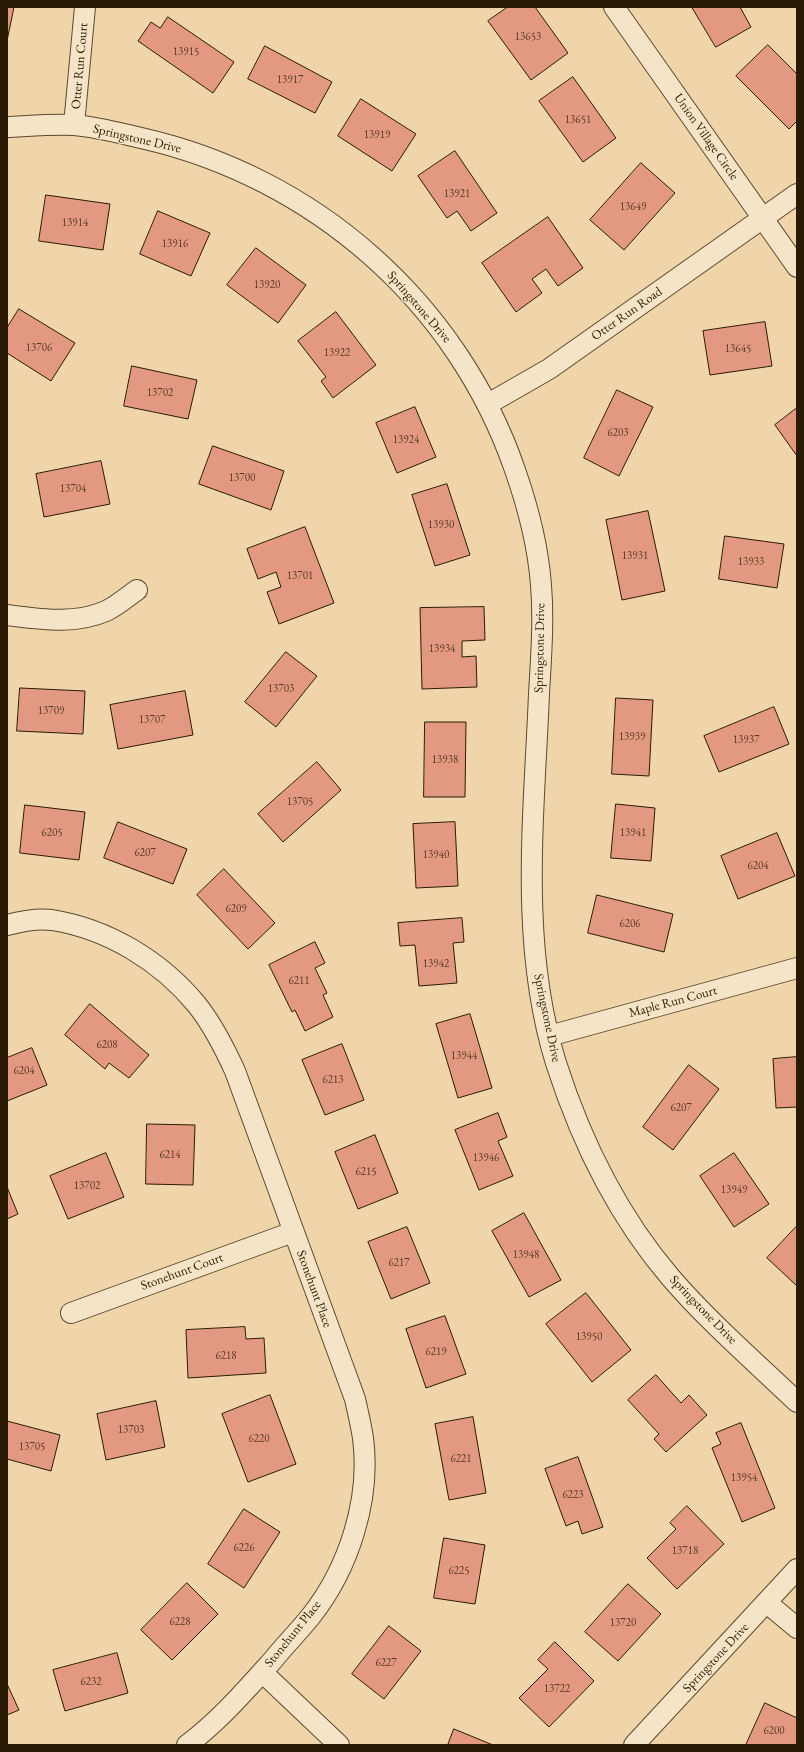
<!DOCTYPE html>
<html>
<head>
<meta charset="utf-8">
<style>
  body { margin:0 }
  #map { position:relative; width:804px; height:1752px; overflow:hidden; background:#efd5a9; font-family:"EB Garamond",serif }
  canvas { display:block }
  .frame { position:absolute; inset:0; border:8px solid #2b1a03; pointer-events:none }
</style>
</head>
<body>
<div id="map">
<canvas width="804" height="1752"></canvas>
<div class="frame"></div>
</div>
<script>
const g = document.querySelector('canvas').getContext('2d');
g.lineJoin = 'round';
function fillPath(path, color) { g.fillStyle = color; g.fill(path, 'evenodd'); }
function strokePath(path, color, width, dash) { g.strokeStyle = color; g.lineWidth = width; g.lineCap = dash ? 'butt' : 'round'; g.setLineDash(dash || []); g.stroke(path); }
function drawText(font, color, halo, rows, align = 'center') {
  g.font = font + ' "EB Garamond",serif'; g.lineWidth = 3; g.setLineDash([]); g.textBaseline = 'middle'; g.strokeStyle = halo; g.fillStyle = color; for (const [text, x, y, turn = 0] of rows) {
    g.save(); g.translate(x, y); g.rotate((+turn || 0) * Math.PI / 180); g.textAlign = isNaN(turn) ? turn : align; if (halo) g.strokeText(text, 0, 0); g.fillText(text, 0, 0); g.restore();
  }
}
const building = new Path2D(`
  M7,7H14L7,41Z
  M508,7H535L568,53L531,80L488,21Z
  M692,7H740L751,27L716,47Z
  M168,17L234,62L213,93L138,41L151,22L160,28Z
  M768,45L797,74V121L789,129L736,76Z
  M265,46L332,82L315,113L248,79Z
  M573,77L616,138L583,162L539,101Z
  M361,99L416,134L392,171L338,136Z
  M455,151L497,213L471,231L457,211L447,218L418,176Z
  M641,163L675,193L624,250L590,220Z
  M46,195L110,204L103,250L39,241Z
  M158,211L210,233L191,276L140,254Z
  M548,217L583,268L558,286L546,269L532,279L542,293L516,312L482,263Z
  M256,248L306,285L278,323L227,285Z
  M19,309L75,343L51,381L7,353V328Z
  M336,312L376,365L333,398L321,381L326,377L298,341Z
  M765,322L772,366L710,375L703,331Z
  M132,366L197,380L188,419L124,406Z
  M617,390L653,407L619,476L584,458Z
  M415,407L436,457L397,473L376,423Z
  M797,408V456L775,425Z
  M213,446L284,471L271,510L199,484Z
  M101,461L110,504L44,517L36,474Z
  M447,484L470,555L435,566L412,495Z
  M648,511L665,591L622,600L606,520Z
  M305,527L334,603L279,624L267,592L281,587L276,572L258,579L247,549Z
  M725,536L784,544L777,588L719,579Z
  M484,607L485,640L462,641V657L476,656L477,687L422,689L420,608Z
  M286,652L317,676L276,727L245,702Z
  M20,688L85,691L83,734L17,731Z
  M185,691L193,735L118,749L110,705Z
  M616,698L653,700L649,776L612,774Z
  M774,707L789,744L719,772L704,736Z
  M425,722H466L465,797H424Z
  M317,762L341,790L283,842L258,814Z
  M616,804L655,808L651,861L611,858Z
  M25,805L85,812L79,860L20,853Z
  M118,822L187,849L173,884L104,858Z
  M455,822L458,886L416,888L413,824Z
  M777,833L795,876L738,899L721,856Z
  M224,869L275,923L248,949L197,895Z
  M597,895L673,914L664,952L588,933Z
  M462,918L464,942L453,943L457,983L419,986L415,945L400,946L398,923Z
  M315,942L325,963L315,968L327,993L323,995L333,1017L305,1031L295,1010L292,1012L269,965Z
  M90,1004L149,1055L129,1078L109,1063L105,1069L65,1035Z
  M470,1014L492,1088L458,1098L436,1024Z
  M342,1044L364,1100L325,1115L302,1060Z
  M32,1048L47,1085L7,1101V1058Z
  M797,1057V1107L776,1108L773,1059Z
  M689,1065L719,1089L673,1150L643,1127Z
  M498,1113L507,1137L498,1141L513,1176L479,1190L455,1130Z
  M147,1124L195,1125L193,1185L146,1184Z
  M375,1135L398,1193L358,1209L335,1152Z
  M106,1153L124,1197L68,1219L50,1176Z
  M734,1153L769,1204L734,1227L700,1176Z
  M7,1187L18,1214L7,1219Z
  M524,1213L561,1280L529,1297L492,1231Z
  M797,1226V1286L767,1258Z
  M407,1227L430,1283L391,1299L368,1242Z
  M586,1293L631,1350L592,1382L546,1324Z
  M445,1316L466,1374L426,1388L406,1329Z
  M245,1327L246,1339L264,1338L266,1373L188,1378L186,1330Z
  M656,1375L681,1403L689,1395L707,1415L666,1452L654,1439L659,1434L628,1400Z
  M270,1395L296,1464L248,1482L222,1414Z
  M156,1401L165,1447L106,1460L97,1414Z
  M473,1417L486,1493L449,1500L435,1424Z
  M7,1421L60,1435L51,1471L7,1459Z
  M741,1423L775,1508L742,1522L712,1448L721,1444L716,1433Z
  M578,1457L603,1527L582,1534L578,1521L566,1526L545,1469Z
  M687,1506L724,1544L677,1589L647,1558L676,1529L670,1523Z
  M244,1509L280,1532L244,1588L208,1564Z
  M444,1538L485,1545L475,1604L434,1598Z
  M187,1583L218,1614L172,1660L141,1630Z
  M628,1584L661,1614L618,1661L585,1632Z
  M389,1626L421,1651L384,1699L352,1674Z
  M555,1642L594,1681L549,1727L519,1698L548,1669L538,1660Z
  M117,1653L128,1693L65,1711L53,1670Z
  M7,1684L19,1710L7,1715Z
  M765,1703L797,1718V1745H746Z
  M454,1729L493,1745H448Z`);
const street = new Path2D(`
  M614,7L797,267
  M74,125L85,7
  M7,127C29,126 53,124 74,125C97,127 119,133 141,138C314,177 457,302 515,470C528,507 538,545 541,585C544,621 541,658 539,694C534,817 519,944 556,1063C581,1141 617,1215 671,1278C709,1322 754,1361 797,1402
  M488,404L549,369L797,194
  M7,615C40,619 74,625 106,611C117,606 127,597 137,590
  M7,925C22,921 37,918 52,920C108,929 161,961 197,1005C213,1025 224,1047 235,1071L355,1399C358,1412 361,1425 363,1438C371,1499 349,1568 311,1616C299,1631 285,1645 273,1660C246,1690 219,1721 187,1745
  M549,1036L797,968
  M71,1313L293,1232
  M767,1603L797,1628
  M262,1672L339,1745
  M634,1745L797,1569`);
const numberNames = [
  ["13653",528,37],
  ["13915",186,52],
  ["13917",290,80],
  ["13651",578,120],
  ["13919",377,135],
  ["13921",457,194],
  ["13649",633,207],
  ["13914",75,223],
  ["13916",175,244],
  ["13920",267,285],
  ["13706",39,348],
  ["13645",738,349],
  ["13922",337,353],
  ["13702",160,393],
  ["6203",618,433],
  ["13924",406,440],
  ["13700",242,478],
  ["13704",73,489],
  ["13930",441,525],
  ["13931",635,556],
  ["13933",751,562],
  ["13701",300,576],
  ["13934",442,649],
  ["13703",281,689],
  ["13709",51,711],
  ["13707",152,720],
  ["13939",632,737],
  ["13937",746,740],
  ["13938",445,760],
  ["13705",300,802],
  ["6205",52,833],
  ["13941",633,833],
  ["6207",145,853],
  ["13940",436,855],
  ["6204",758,866],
  ["6209",236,909],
  ["6206",630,924],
  ["13942",436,964],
  ["6211",299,981],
  ["6208",107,1045],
  ["13944",464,1056],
  ["6204",24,1071],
  ["6213",333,1080],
  ["6207",681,1108],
  ["6214",170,1155],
  ["13946",486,1158],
  ["6215",366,1172],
  ["13702",87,1186],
  ["13949",734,1190],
  ["13948",526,1255],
  ["6217",399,1263],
  ["13950",589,1337],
  ["6219",436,1352],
  ["6218",226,1356],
  ["13703",131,1430],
  ["6220",259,1439],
  ["13705",32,1447],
  ["6221",461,1459],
  ["13954",744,1478],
  ["6223",573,1495],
  ["6226",244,1548],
  ["13718",685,1551],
  ["6225",459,1571],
  ["6228",180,1622],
  ["13720",623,1623],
  ["6227",386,1663],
  ["6232",91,1682],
  ["13722",557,1689],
  ["6200",774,1731]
];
const streetNames = [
  ["Otter Run Court",80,66,-85],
  ["Union Village Circle",706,137,55],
  ["Springstone Drive",137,139,13],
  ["Springstone Drive",419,307,49],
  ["Otter Run Road",627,314,-35],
  ["Springstone Drive",540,648,-89],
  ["Maple Run Court",673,1002,-15],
  ["Springstone Drive",547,1018,78],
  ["Stonehunt Court",182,1272,-20],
  ["Stonehunt Place",314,1289,70],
  ["Springstone Drive",703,1310,46],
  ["Stonehunt Place",293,1634,-51],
  ["Springstone Drive",716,1658,-47]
];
fillPath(building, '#e39981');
strokePath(building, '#2b1a03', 1);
strokePath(street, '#5c492c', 22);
strokePath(street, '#f5e4c7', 20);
drawText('11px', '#593a22', null, numberNames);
drawText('13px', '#2b1a03', '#f5e4c7', streetNames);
</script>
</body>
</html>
